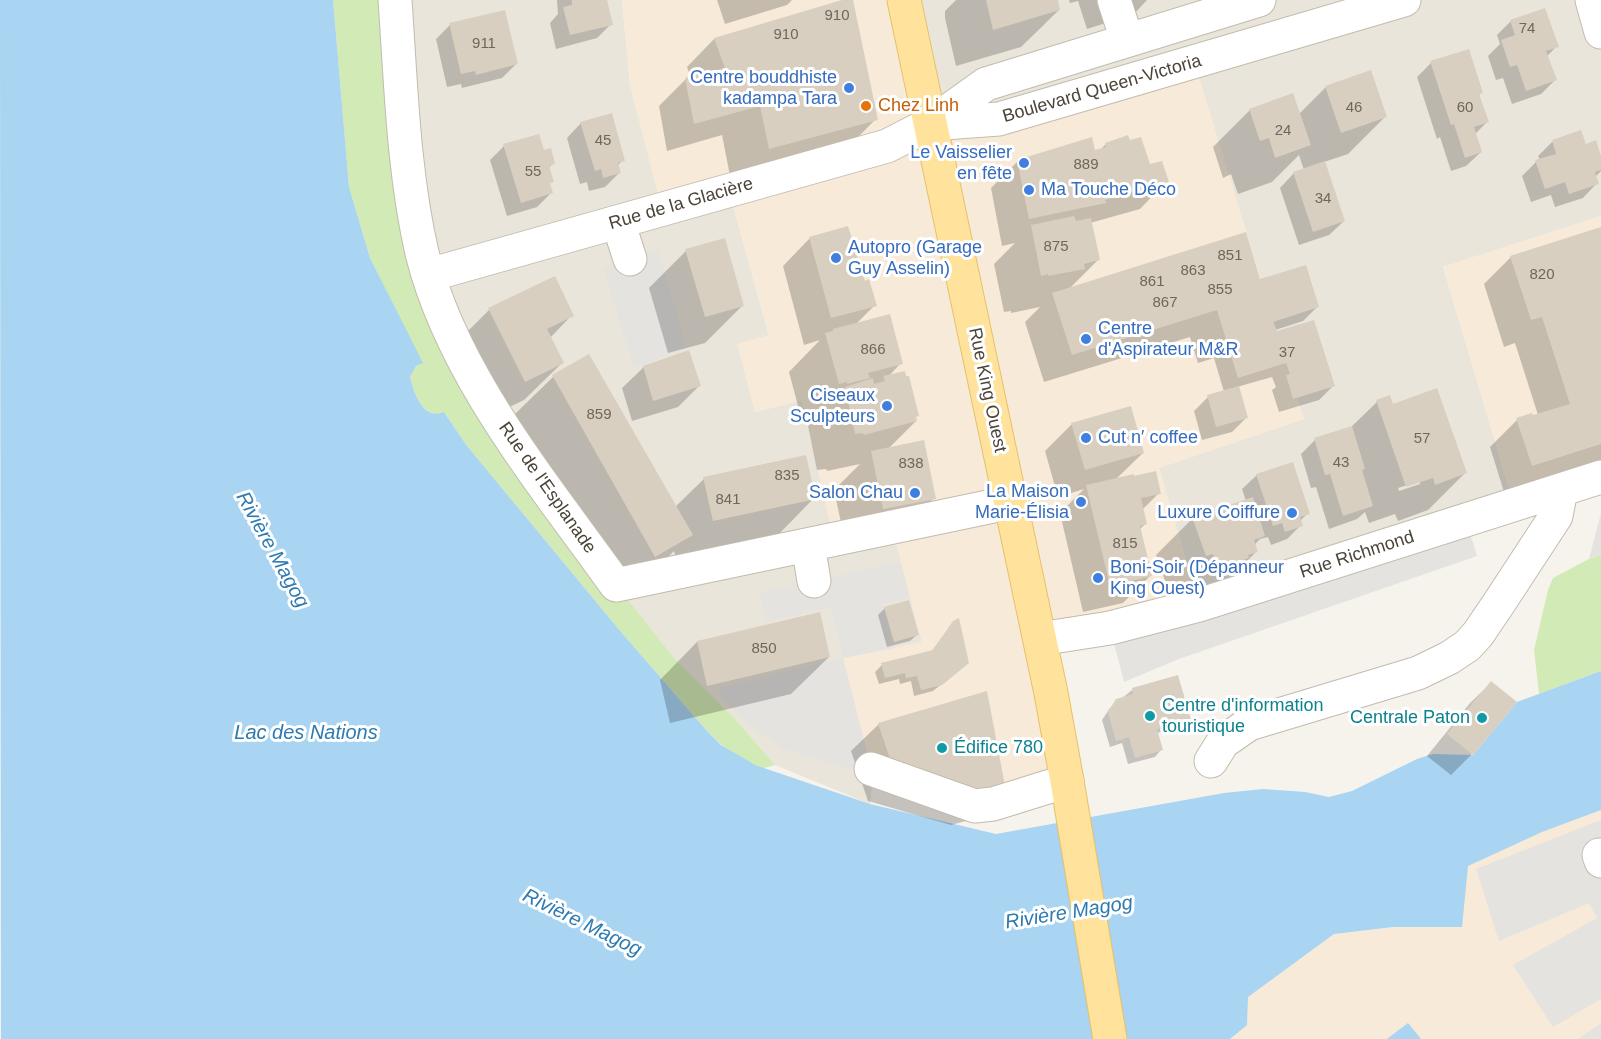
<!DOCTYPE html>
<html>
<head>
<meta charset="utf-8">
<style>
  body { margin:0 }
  canvas { display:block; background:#f6f3ec }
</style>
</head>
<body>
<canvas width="1601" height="1039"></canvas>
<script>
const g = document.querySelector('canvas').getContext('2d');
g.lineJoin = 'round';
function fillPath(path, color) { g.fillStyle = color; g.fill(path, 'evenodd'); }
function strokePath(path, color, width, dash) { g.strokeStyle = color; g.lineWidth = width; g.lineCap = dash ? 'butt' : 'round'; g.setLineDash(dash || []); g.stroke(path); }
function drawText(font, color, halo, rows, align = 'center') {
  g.font = font + ' Arial,sans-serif'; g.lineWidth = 6; g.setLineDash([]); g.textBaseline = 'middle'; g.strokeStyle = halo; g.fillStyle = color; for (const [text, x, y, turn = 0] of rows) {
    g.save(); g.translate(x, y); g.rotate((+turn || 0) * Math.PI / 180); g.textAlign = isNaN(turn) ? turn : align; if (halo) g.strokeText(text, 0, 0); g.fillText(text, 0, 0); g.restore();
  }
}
const residential = new Path2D(`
  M395,0H622L630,86L729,191L769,336L755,412L802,400L834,540L892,527L922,642L894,648L873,776L870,804L775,765L737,721L675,659L616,585L449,331Z
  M904,0H1601V216L1443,267L1514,505L1199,605L1159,468L1304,419L930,124Z`);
const commercial = new Path2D(`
  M622,0H904L930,123L1191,51L1304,419L1159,468L1199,605L1040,639L1067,781L975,818L871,769L843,658L922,642L892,528L834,540L802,400L755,412L737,344L769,335L729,192L662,210L630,86Z
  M1601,216V477L1514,505L1443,267Z
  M1601,810V1039H1230L1247,1025L1248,997L1334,934L1393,927L1468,866L1542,832Z`);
const green = new Path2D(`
  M333,0H395L429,275L616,585L675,659L737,721L775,765C771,766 766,768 761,768C744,766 719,743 707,731L621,632L467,446L445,413C423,420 414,394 410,377L416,366L422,363L370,258L349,187Z
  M1601,555V671L1539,694L1534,650L1548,590L1553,578L1589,559Z`);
const parking = new Path2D(`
  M658,250L687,349L634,368L603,268Z
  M1601,513V555L1589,559Z
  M1466,520L1477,556L1179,659L1124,682L1110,628Z
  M901,562L909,597L882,604L894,648L843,658L873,776L783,749L750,725L726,702L717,689L843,657L831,607L766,622L760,592Z
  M1601,820V999L1553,1027L1513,965L1597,918L1589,903L1499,941L1476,869Z
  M1601,1022V1039H1578L1601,1023Z`);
const water = new Path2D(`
  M0,0H333L349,187L370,258L423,363L416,366L410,377C414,393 423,421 444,412L467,446L621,632L707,731L721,745L755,765L870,804L996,834L1224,793L1263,789L1305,792L1329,797L1352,791L1417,759L1433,754L1473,755L1517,702L1601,671V810L1542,832L1468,866L1462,927H1393L1334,934L1248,997L1247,1025L1230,1039H1Z
  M1408,1023L1421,1039H1387Z`);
const shadow = new Path2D(`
  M557,0H605L611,24L597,38L556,49L550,23L558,14Z
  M717,0H792L787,5L725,24Z
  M847,0H851L876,119L839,156L732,186L722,135L667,151L659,106L686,79L691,78L687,67L714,39Z
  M956,0H1057L1059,10L1021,47L956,66L945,18V11Z
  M1069,0H1147L1134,14L1087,29L1078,1L1070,3Z
  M1511,21L1557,46L1547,56L1555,80L1541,94L1512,104L1503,78L1496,80L1488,56L1500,44L1497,35Z
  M450,25L516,64L502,78L462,88L461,84L447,87L436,39Z
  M1431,63L1481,93L1478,96L1487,122L1475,134L1481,152L1466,166L1451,171L1440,137L1437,139L1417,77Z
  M1326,87L1385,117L1348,154L1324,162L1344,221L1329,235L1299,245L1280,188L1294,173L1304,170L1299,155L1272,182L1238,194L1231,174L1223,178L1213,147L1250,110L1299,114Z
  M581,123L623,160L617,166L619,173L605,187L589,191L587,182L580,184L567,138Z
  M1552,142L1601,160V171L1595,177L1597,183L1583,198L1555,207L1551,195L1531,202L1522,176L1536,162L1540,160L1538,156Z
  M1106,144L1149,166L1167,181L1140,209L1090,223L1098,260L1069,289L1259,280L1317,307L1303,321L1275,330L1333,386L1319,400L1279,412L1272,390L1276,387L1272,377L1237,387L1246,418L1232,432L1202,440L1194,411L1208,397L1224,392L1214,358L1198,363L1190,337L1044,382L1025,322L1040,307L1011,313V311L1004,312L994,264L1015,243L1002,246L991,188L1018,161L1094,152L1100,150Z
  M504,146L543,152L553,163L548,169L552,181L549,184L551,193L537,207L507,216L490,160Z
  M1601,228V475L1504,492L1490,447L1517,420L1538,415L1515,343L1504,347L1484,284L1511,257Z
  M810,238L864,283L875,305L856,324L901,363L888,377L916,421L888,449L934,498L897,535L846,546L834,490L860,464L827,471L826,469L817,470L808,426L814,420L802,421L789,372L820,340L804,345L783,266Z
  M686,251L743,305L705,343L668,353L649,288Z
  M489,310L572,315L550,338L562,363L524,400L487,418L452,347Z
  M588,356L675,507L704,479L814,498L777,536L676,558L674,551L653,572L618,593L515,414L553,377Z
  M644,367L699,386L678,407L632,421L622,388Z
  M1390,397L1392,406L1465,473L1428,510L1398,521L1395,514L1369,523L1365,512L1357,519L1329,529L1316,487L1311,488L1301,454L1315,440L1349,429L1377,402ZM1420,481V484L1399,491L1398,488Z
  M1072,424L1143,453L1116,479L1133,478L1159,493L1142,510L1145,524L1139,530L1150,576L1123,603L1083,612L1060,513L1084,489L1058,497L1045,451Z
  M1257,475L1308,513L1300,521L1301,525L1287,539L1271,545L1268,537L1260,539L1254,545L1256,552L1219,589L1179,601L1176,590L1169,592L1156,555L1193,518L1246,501L1242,489ZM1225,561V564L1210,569L1209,566Z
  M885,608L917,635L910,641L887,647L878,615Z
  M954,622L961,669L933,691L914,696L911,681L900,684L899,679L879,684L875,672L882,665L931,652Z
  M697,642L829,657L791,694L670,723L660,680Z
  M1491,683L1515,702L1472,754L1451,775L1427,756L1470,703Z
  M1132,690L1189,719L1182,726L1157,733L1161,750L1155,757L1128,764L1122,743L1110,747L1102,720L1110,708Z
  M879,724L977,818L951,825L868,801L851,751Z`);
const building = new Path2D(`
  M572,0H607L613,25L570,35L563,7L572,5Z
  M842,0H853L878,120L769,149L760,106L694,124L685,78L725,68L714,38Z
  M986,0H1058L1060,10L993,30Z
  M1545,8L1559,47L1546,51L1557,80L1526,91L1517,65L1510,67L1501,40L1515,35L1510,20Z
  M505,10L518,64L476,75L475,71L461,74L449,23Z
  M1469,49L1483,93L1479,94L1489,122L1474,127L1482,152L1465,158L1454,124L1451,125L1430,61Z
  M1371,70L1387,117L1341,133L1325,86Z
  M1293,93L1311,145L1275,158L1269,138L1260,141L1249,109Z
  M612,113L625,161L618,163L621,173L603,178L601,169L595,171L580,122Z
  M1581,130L1586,144L1596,140L1601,156V170L1595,172L1599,184L1569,194L1565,182L1545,189L1535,160L1556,154L1552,140Z
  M539,134L544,150L551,148L555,164L549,166L554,182L550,183L553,193L521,203L503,144Z
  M1128,135L1130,140L1141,137L1150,164L1162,161L1169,182L1105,200L1106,203L1029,219L1017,160L1092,137L1095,150L1106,147L1105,143Z
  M1325,161L1345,221L1313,232L1293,172Z
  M1074,216L1076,221L1091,218L1100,260L1084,264L1085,269L1048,276V274L1041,276L1031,225Z
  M848,226L865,281L869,279L877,306L831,318L809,237Z
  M1601,227V444L1532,466L1516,418L1532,413L1533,415L1570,404L1542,317L1531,320L1510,256Z
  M1246,232L1260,279L1306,265L1319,307L1273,322L1277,331L1314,320L1335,386L1293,399L1286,375L1290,374L1286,363L1238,378L1217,310L1072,355L1052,293Z
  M725,238L744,306L705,317L685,249Z
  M555,276L574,316L547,329L564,363L525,382L488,308Z
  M890,314L903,364L868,373L870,378L847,384V382L839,384L825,333L833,331V329Z
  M689,350L701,386L653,401L643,366Z
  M589,354L693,535L655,557L552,375Z
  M905,371L906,376H909L919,416L916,417L917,421L864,435L863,433L855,434L845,387L873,378L874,384L885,381L883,376Z
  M1239,386L1248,418L1216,427L1207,395Z
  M1437,388L1467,473L1435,485L1433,478L1406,487L1376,400L1390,395L1393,404Z
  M1131,406L1144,453L1085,470L1071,423Z
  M1352,426L1365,469L1362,470L1373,506L1343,516L1330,474L1325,475L1314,438Z
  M924,440L936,499L883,509L871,451Z
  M806,455L816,499L713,521L703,477Z
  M1293,462L1310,514L1300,517L1303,526L1285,532L1282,523L1273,526L1256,474Z
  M1156,471L1161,494L1141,498L1147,524L1140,526L1152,576L1110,586L1086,485L1134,474V476Z
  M1253,497L1265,536L1254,540L1258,552L1248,555L1249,558L1229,565L1228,561L1216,565L1213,554L1206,556L1192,517Z
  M909,600L919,635L894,642L884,607Z
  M820,612L830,657L707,686L697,641Z
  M959,618L969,663L942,685L921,690L917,676L906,678L905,673L885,678L881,663L933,650L953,621Z
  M1178,675L1191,720L1157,729L1163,750L1135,758L1129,737L1116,741L1108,712L1116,699L1133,694L1132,688Z
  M1491,681L1517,702L1473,755L1447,734Z
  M987,691L1006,791L979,799L895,774L878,723Z`);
const minor = new Path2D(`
  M395,0C401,84 403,170 422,253C452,375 544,484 616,585L1012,502
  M1114,0L1127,40
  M1592,0L1601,32
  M930,124L999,119L1404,0
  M618,222L630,259
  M429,275L887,146L930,124L986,84L1259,0
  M808,545L814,581
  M1040,639L1110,628L1199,605L1601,477
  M1211,761L1223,742L1249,724L1418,673L1449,658L1467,646L1478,634L1499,603L1556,516L1561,490
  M871,769L975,806L993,804L1067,781
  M1599,855L1601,861`);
const major = new Path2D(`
  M904,0L1051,693L1067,781L1110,1039`);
const markers = [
  [849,88,6,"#3f7fe0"],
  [866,106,6,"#e8710a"],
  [1024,163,6,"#3f7fe0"],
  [1029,190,6,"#3f7fe0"],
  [836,258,6,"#3f7fe0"],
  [1086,339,6,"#3f7fe0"],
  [887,406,6,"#3f7fe0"],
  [1086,438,6,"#3f7fe0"],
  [915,493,6,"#3f7fe0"],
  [1081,502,6,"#3f7fe0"],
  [1292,513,6,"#3f7fe0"],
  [1098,578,6,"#3f7fe0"],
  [1150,716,6,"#0f9aa8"],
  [1482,718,6,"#0f9aa8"],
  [942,748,6,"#0f9aa8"]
];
const numberNames = [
  ["910",837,16],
  ["74",1527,29],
  ["910",786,35],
  ["911",484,44],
  ["46",1354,108],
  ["60",1465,108],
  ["24",1283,131],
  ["45",603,141],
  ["889",1086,165],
  ["55",533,172],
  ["34",1323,199],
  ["875",1056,247],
  ["851",1230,256],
  ["863",1193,271],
  ["820",1542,275],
  ["861",1152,282],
  ["855",1220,290],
  ["867",1165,303],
  ["866",873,350],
  ["37",1287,353],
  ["859",599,415],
  ["57",1422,439],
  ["43",1341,463],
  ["838",911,464],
  ["835",787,476],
  ["841",728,500],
  ["815",1125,544],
  ["850",764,649]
];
const shopNames = [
  ["Centre bouddhiste",837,78],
  ["kadampa Tara",837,99],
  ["Le Vaisselier",1012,153],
  ["en fête",1012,174],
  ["Ma Touche Déco",1041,190,"left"],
  ["Autopro (Garage",848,248,"left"],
  ["Guy Asselin)",848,269,"left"],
  ["Centre",1098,329,"left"],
  ["d'Aspirateur M&R",1098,350,"left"],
  ["Ciseaux",875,396],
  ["Sculpteurs",875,417],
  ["Cut n′ coffee",1098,438,"left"],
  ["La Maison",1069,492],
  ["Marie-Élisia",1069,513],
  ["Salon Chau",903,493],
  ["Luxure Coiffure",1280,513],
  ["Boni-Soir (Dépanneur",1110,568,"left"],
  ["King Ouest)",1110,589,"left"]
];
const streetNames = [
  ["Boulevard Queen-Victoria",1102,89,-16],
  ["Rue de la Glacière",681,204,-16],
  ["Rue King Ouest",987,390,78],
  ["Rue de l'Esplanade",547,488,55],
  ["Rue Richmond",1357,555,-18]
];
const foodNames = [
  ["Chez Linh",878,106]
];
const cultureNames = [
  ["Centre d'information",1162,706],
  ["touristique",1162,727],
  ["Centrale Paton",1470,718,"right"],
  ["Édifice 780",954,748]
];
const waterNames = [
  ["Rivière Magog",272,550,61],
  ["Lac des Nations",306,733],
  ["Rivière Magog",1069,913,-9],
  ["Rivière Magog",582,923,26]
];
fillPath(residential, '#eae5da');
fillPath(commercial, '#f7ead8');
fillPath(green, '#d2eab5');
fillPath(parking, '#e5e3e0');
fillPath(water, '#a9d4f2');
fillPath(shadow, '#0003');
fillPath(building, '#d8cfc1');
strokePath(minor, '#c2bbae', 35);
strokePath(major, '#e6c16a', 35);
strokePath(minor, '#fff', 33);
strokePath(major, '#ffe39c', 33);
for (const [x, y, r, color] of markers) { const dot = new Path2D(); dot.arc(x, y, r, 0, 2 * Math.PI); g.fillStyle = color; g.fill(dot); strokePath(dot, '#fff', 2); }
drawText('15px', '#6e675b', null, numberNames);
drawText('18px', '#366cbe', '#fff', shopNames, 'right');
drawText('18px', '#4b4439', '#fff', streetNames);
drawText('18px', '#c56008', '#fff', foodNames, 'left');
drawText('18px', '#0d838f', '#fff', cultureNames, 'left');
drawText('italic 20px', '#2e7ab2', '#fff', waterNames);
</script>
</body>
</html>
